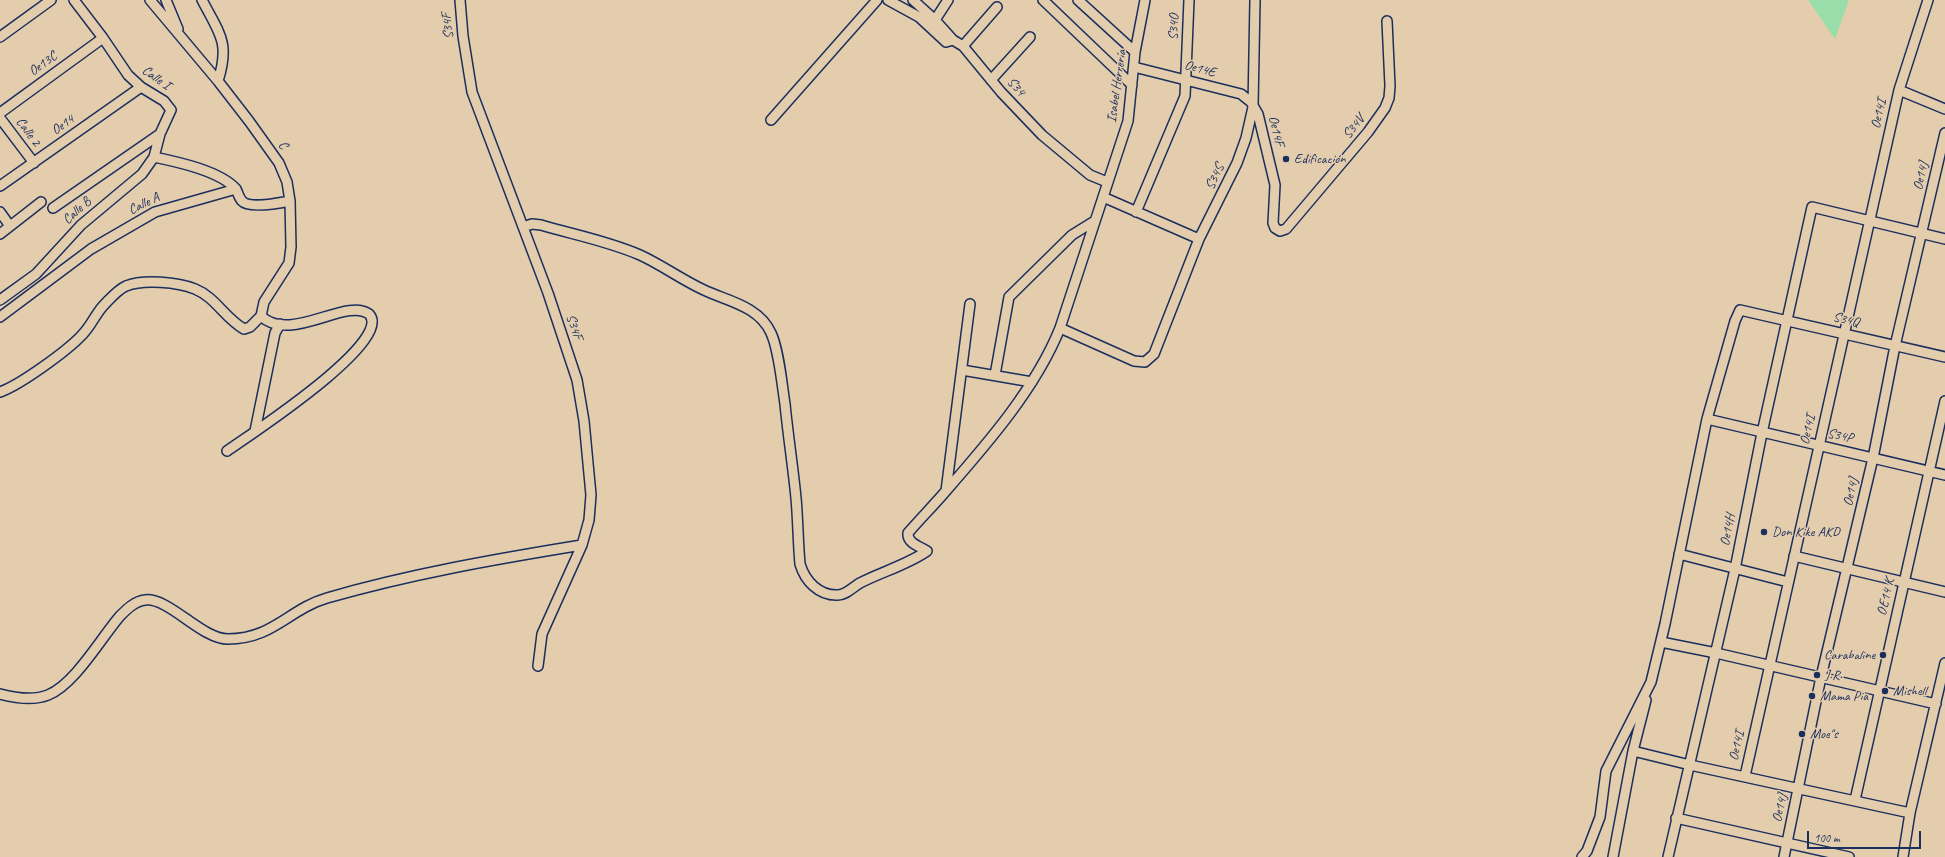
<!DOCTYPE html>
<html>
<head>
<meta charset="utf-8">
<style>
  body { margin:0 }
  #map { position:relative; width:1945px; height:857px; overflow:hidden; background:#e4cdad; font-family:Caveat,sans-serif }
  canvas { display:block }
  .scale { position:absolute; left:1807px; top:831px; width:114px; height:18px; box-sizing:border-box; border:2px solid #1b2f5e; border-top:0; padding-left:5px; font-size:12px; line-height:14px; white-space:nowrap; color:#1b2f5e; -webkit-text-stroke:3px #e4cdad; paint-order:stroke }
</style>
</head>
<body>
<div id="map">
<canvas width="1945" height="857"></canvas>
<div class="scale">100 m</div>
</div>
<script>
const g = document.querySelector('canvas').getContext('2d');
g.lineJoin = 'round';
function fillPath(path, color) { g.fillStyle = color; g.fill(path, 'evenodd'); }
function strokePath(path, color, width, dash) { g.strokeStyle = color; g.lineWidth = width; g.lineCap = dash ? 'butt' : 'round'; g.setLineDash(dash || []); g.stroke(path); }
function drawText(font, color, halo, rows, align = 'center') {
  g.font = font + ' Caveat,sans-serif'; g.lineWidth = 3; g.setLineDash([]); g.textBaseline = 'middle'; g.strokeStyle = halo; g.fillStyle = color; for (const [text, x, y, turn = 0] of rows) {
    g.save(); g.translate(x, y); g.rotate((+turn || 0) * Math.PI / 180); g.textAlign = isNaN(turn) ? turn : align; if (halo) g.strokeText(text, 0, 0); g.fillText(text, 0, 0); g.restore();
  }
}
const green = new Path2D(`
  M1808,0H1849L1835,39Z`);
const minor = new Path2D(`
  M150,0L218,81L249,121L279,163L287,182L290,201L291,247L289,263L264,302L261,316C290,344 346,297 369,314C395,341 248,436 227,451
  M166,0L178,29
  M202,0C220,34 230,43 218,81
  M460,0L463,36L472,92L548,293L577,380L584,421L591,495L589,520L582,545L542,634L538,666
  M888,0L919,17L946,42L953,40
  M913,0L935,20L953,40L963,46L1001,92L1042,135L1090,175L1107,182
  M1043,0L1132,85
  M1078,0L1135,52
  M935,20L948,0
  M0,37L51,0
  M963,46L997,7
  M1134,67L1241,94L1251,102L1258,114L1275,185L1273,223L1275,228L1280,231L1286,229L1368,132L1385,108L1389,98L1390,86L1387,21
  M991,80L1030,37
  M1899,90L1945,109
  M0,113L103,38
  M0,118L34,163
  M771,120L877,0
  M0,186L141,87
  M236,189C238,193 239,198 242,201C249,209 280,203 290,201
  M1103,197L1199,239
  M53,208L160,134L171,110L164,101L141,87L128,75L103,38L74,0
  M0,212L10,226
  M1136,212L1185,96L1189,0
  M523,227L532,224L541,225C575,235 608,241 640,255C662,265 682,280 704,290C727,301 759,306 771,333C779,350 782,385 785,404C788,435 793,467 796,498C798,520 798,542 800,564C805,581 819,596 838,595C846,595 853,587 860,583C881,572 907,565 927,551C919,546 907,543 908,533C920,519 933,506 945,492C987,444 1036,388 1060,328L1128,121L1135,52L1145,0
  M0,234L41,202
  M0,300L36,274L81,225L142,174L154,157L160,134
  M0,317L91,249L155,212L236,189C220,171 178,162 154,157
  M1060,328L1134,361L1145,362L1154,354L1199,239L1237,163L1246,138L1253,107L1255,0
  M962,370L1032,382
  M995,375L1009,297L1072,235L1093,222
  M0,392C20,385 67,351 82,335C91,326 95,315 103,306C110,299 117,290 126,286C143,279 178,282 195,289C215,297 225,318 244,329L250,327L261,316
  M1707,419L1945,475
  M255,431L275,333L280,324
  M946,491L970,304
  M1679,554L1788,582
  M1794,556L1945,592
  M1661,642L1716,653L1936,704
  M0,694C15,698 33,701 48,695C75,684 101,638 120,616C127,609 135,601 145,600C169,597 201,639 228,639C273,639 289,609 327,598C410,574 496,559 582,545
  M1633,751L1690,765L1910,813
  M1745,776L1899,90L1928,0
  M1855,800L1945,401
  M1676,818L1849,857
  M1582,857L1587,851L1600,817L1606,771L1651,682L1665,624L1707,419L1735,321L1740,310L1945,357
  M1613,857L1633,751L1646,700
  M1668,857L1735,569L1762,433L1812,207L1945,239
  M1784,857L1821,677L1873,458L1895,346L1945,133
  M1903,857L1910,813L1945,663`);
const markers = [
  [1286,159,4,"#1b2f5e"],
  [1764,532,4,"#1b2f5e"],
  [1883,655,4,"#1b2f5e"],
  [1817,675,4,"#1b2f5e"],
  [1885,691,4,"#1b2f5e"],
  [1812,696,4,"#1b2f5e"],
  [1802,734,4,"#1b2f5e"]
];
const streetNames = [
  ["S34F",448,26,-96],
  ["S34O",1174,27,-88],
  ["Oe13C",43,64,-36],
  ["Oe14E",1200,69,15],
  ["Calle I",156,78,35],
  ["Isabel Herrería",1117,86,-82],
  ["S34",1016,87,49],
  ["Oe14I",1879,114,-77],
  ["Oe14",63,125,-35],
  ["S34V",1354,127,-52],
  ["Oe14F",1276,131,76],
  ["Calle 2",28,132,54],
  ["C",283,145,55],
  ["Oe14J",1921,176,-77],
  ["S34S",1215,177,-65],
  ["Calle A",144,204,-26],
  ["Calle B",77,211,-43],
  ["S34Q",1846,320,13],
  ["S34F",574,327,71],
  ["Oe14I",1808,430,-77],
  ["S34P",1840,436,12],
  ["Oe14J",1851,492,-77],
  ["Oe14H",1728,530,-79],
  ["OE14 K",1886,597,-77],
  ["Oe14I",1737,746,-77],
  ["Oe14J",1780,808,-77]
];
const poiNames = [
  ["Edificación",1294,159],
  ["Don Kike AKD",1772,532],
  ["Carabaline",1875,655,"right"],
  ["J.R.",1825,675],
  ["Mishell",1893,691],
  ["Mama Pia",1820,696],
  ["Moe\"s",1810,734]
];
fillPath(green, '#99deaa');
strokePath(minor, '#1b2f5e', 12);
strokePath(minor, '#e4cdad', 9);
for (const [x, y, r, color] of markers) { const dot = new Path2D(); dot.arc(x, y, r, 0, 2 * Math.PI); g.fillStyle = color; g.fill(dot); strokePath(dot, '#e4cdad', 1.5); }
drawText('14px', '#1b2f5e', '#e4cdad', streetNames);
drawText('14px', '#1b2f5e', '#e4cdad', poiNames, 'left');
</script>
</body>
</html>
